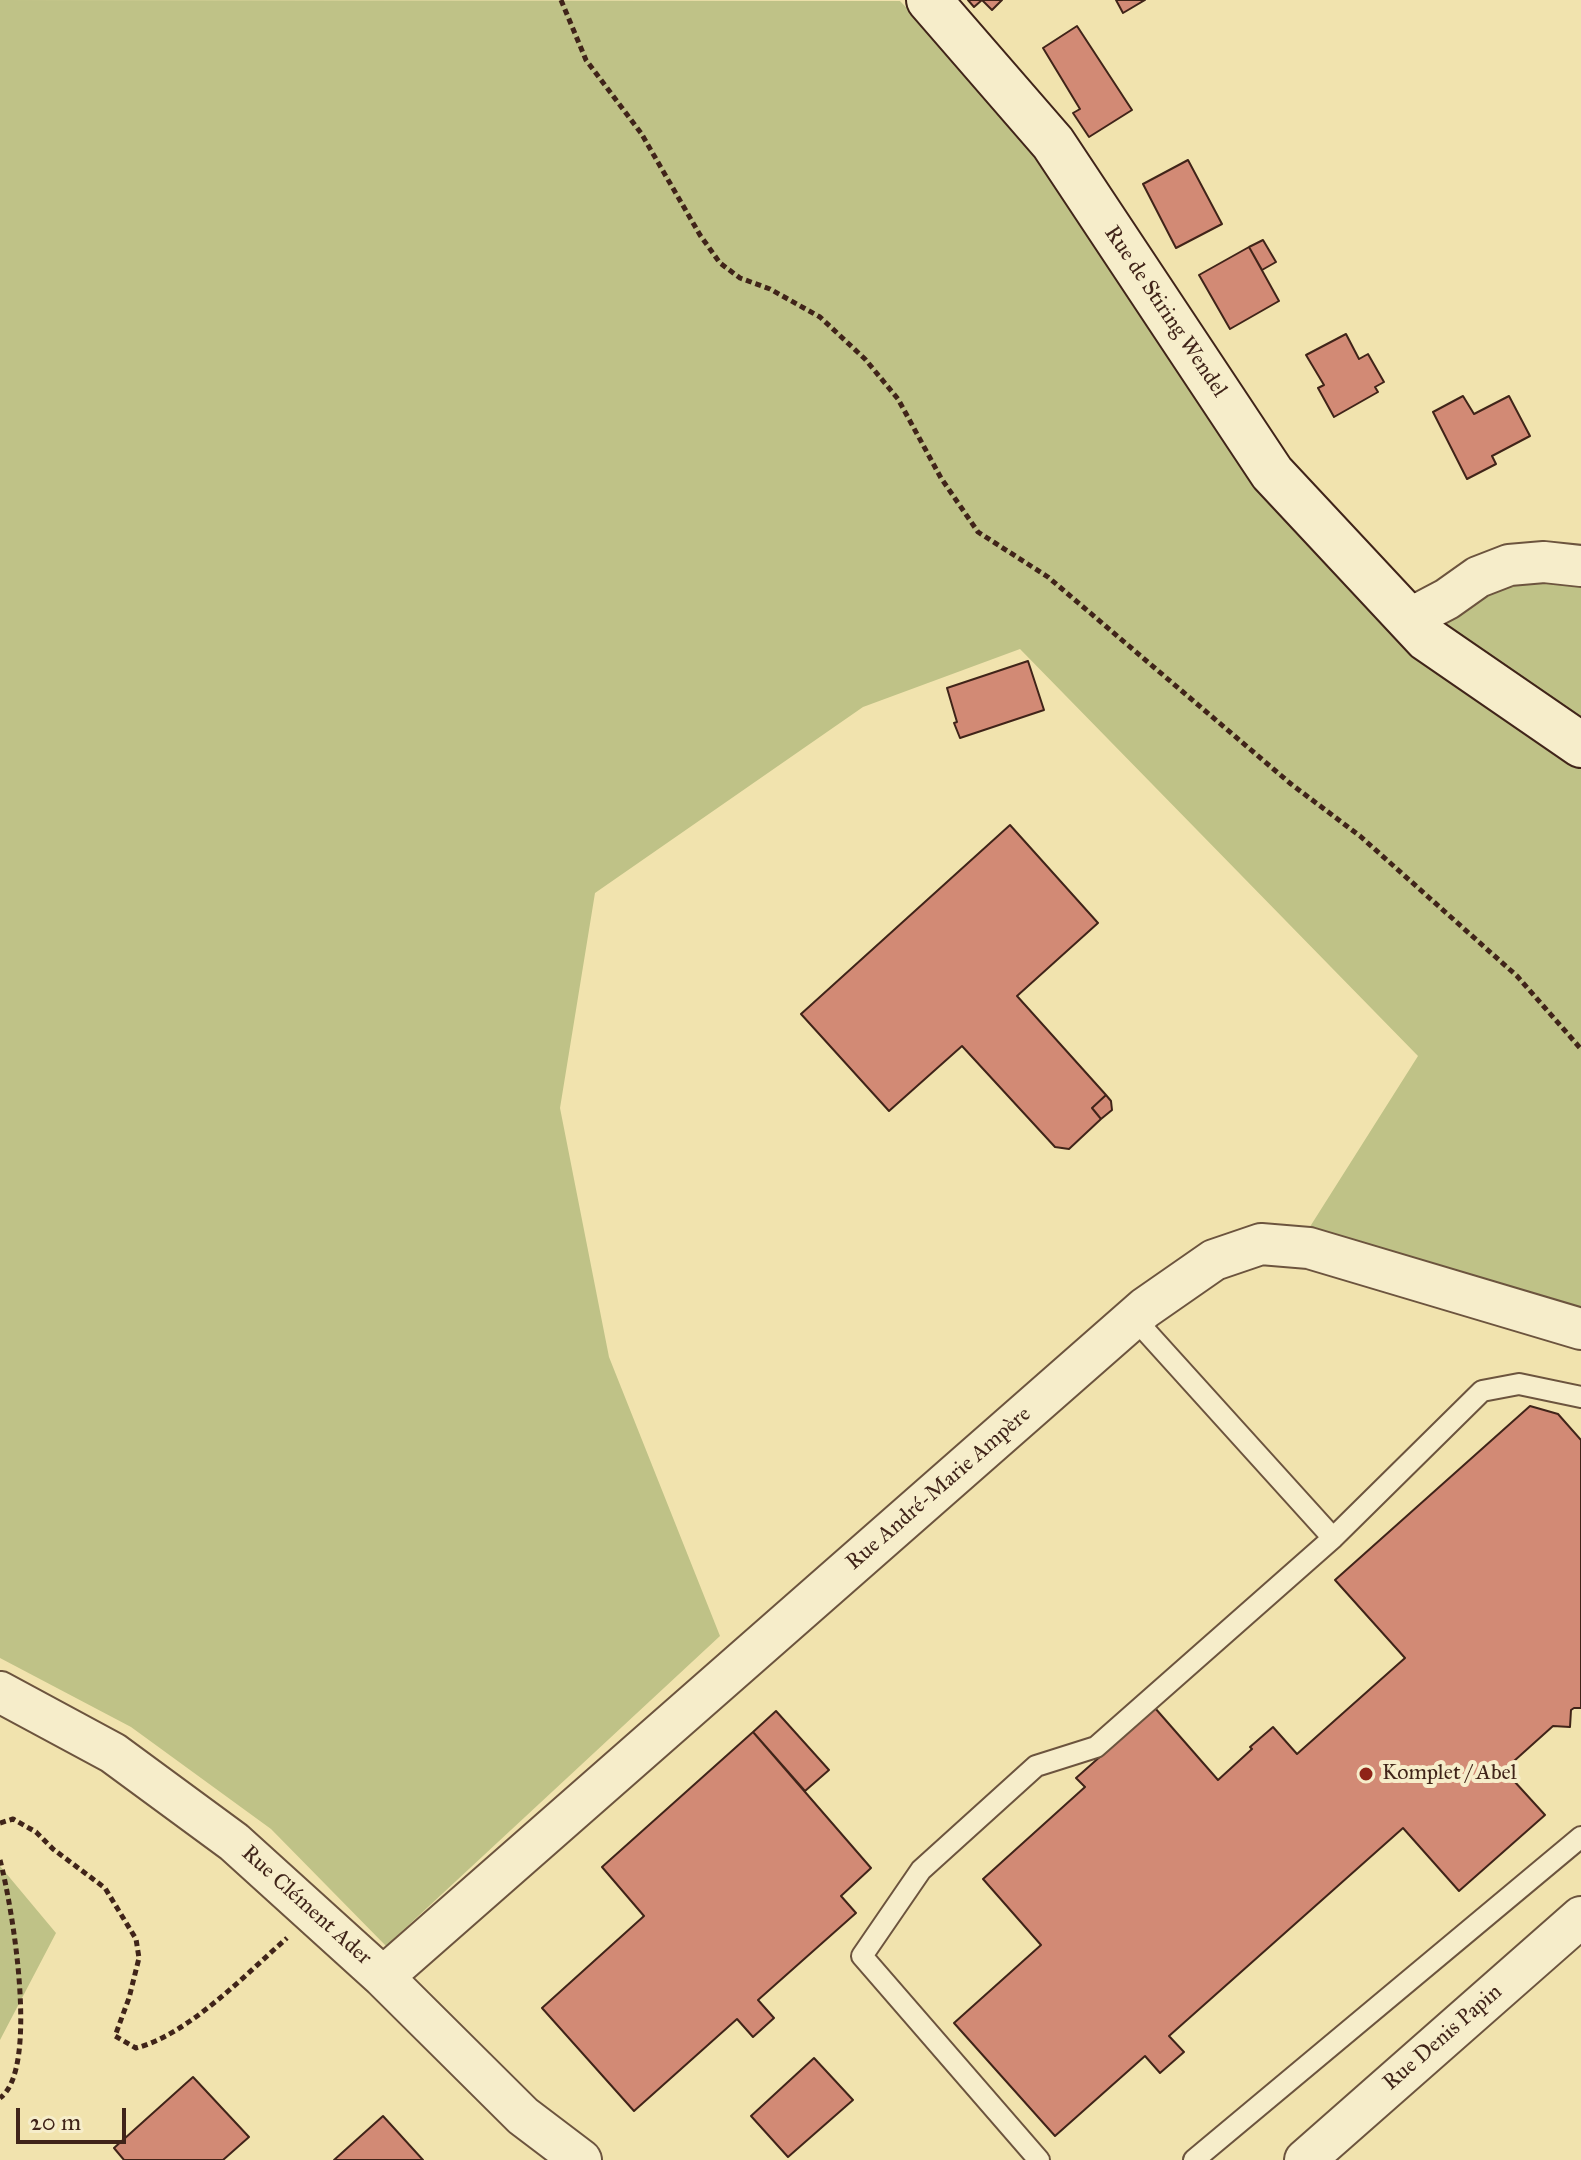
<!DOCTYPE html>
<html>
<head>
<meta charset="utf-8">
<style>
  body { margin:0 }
  #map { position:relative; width:1581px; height:2160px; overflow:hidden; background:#f1e3ae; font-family:"IM FELL Great Primer",serif }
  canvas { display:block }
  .scale { position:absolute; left:16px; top:2108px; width:110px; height:36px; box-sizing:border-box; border:4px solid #402419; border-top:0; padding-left:10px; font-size:24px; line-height:28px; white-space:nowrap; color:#402419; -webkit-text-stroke:6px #f6edca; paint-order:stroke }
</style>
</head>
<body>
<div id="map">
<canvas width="1581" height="2160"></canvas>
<div class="scale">20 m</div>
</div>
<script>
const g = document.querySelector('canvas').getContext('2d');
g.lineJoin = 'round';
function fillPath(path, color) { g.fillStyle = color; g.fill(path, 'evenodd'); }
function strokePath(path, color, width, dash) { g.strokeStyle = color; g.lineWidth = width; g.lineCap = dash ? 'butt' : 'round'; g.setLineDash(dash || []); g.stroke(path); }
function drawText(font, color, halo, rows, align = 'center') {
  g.font = font + ' "IM FELL Great Primer",serif'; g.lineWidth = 8; g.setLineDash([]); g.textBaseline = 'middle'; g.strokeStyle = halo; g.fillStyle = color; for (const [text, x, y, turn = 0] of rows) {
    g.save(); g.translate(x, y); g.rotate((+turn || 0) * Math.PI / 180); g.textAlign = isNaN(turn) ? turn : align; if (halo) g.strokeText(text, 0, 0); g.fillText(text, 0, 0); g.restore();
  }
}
const green = new Path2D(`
  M0,0L900,1L1045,152L1409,634L1515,580H1581V1309L1306,1233L1418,1056L1020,649L863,707L595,893L560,1108L609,1357L720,1636L386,1946L271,1829L131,1727L0,1658Z
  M0,1866L56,1933L0,2040Z`);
const building = new Path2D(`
  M968,0H1002L992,10L982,0L974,7Z
  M1116,0H1145L1123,13Z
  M1077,26L1132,110L1089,137L1073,113L1080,109L1043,48Z
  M1188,160L1222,224L1176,248L1143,184Z
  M1263,240L1276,262L1262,270L1249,247Z
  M1249,247L1279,301L1230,329L1199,275Z
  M1346,334L1359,359L1368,354L1384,382L1375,387L1378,392L1334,417L1318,388L1324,385L1306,355Z
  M1463,396L1474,414L1509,396L1530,436L1492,456L1496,464L1467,479L1433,412Z
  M1028,661L1044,710L960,738L954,723L957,722L947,688Z
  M1010,825L1098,923L1017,996L1106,1095L1092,1108L1101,1119L1069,1149L1055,1147L962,1046L889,1111L801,1014Z
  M1106,1095L1111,1101L1112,1110L1101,1119L1092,1108Z
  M1530,1406L1558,1414L1581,1440V1708H1574L1571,1710L1570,1727L1553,1726L1504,1770L1545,1815L1459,1891L1403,1828L1169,2036L1184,2052L1160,2073L1145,2056L1055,2136L954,2023L1041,1945L983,1879L1085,1787L1076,1778L1155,1708L1218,1780L1252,1749L1250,1747L1273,1727L1297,1754L1405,1658L1335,1580Z
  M776,1711L829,1770L805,1791L753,1732Z
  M753,1732L871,1868L841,1896L856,1913L758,2000L774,2018L753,2037L737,2019L634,2111L542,2008L644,1916L602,1867Z
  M814,2058L853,2100L788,2157L751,2116Z
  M193,2077L249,2137L223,2160H124L114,2148Z
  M383,2116L423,2160H334Z`);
const path = new Path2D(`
  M561,0L586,60L641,133L700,235L720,263L740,278L770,289L820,317L865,359L898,399L941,478L978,532L1048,577L1291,784L1360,836L1517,976L1581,1049
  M0,1823L13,1819L36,1832L53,1849L105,1888L136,1939L139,1958L129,1998L115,2036L136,2048C189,2034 245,1975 287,1938
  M0,1860C12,1905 40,2069 0,2098`);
const service = new Path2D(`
  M1134,1318L1333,1538
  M1039,2160L862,1956L921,1870L1036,1766L1096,1747L1333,1538L1482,1391L1519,1384L1581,1397
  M1194,2160L1581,1837`);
const minor = new Path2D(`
  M1409,619L1447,599L1478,577L1509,565L1544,562L1581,566
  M0,1692L113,1753L234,1842L383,1977L523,2116L581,2160
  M383,1977L1145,1308L1214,1260L1261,1244L1309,1248L1581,1329
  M1305,2160L1581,1917`);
const secondary = new Path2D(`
  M929,0L1053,143L1272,473L1427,639L1581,745`);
const markers = [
  [1366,1774,8,"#8f2418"]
];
const streetNames = [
  ["Rue de Stiring Wendel",1165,312,56],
  ["Rue André-Marie Ampère",939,1489,-41],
  ["Rue Clément Ader",306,1906,42],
  ["Rue Denis Papin",1443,2038,-41]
];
const poiNames = [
  ["Komplet / Abel",1382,1774]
];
fillPath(green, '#bfc287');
fillPath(building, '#d28a75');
strokePath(building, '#402419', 2);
strokePath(service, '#6c543e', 24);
strokePath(minor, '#6c543e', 44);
strokePath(secondary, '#402419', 48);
strokePath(path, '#402419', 5, [6, 4]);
strokePath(service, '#f6edca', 20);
strokePath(minor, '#f6edca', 40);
strokePath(secondary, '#f6edca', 44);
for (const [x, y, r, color] of markers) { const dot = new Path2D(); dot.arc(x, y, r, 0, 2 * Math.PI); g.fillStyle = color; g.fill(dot); strokePath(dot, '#f6edca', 3); }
drawText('22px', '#402419', '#f6edca', streetNames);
drawText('22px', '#402419', '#f6edca', poiNames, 'left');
</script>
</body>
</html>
